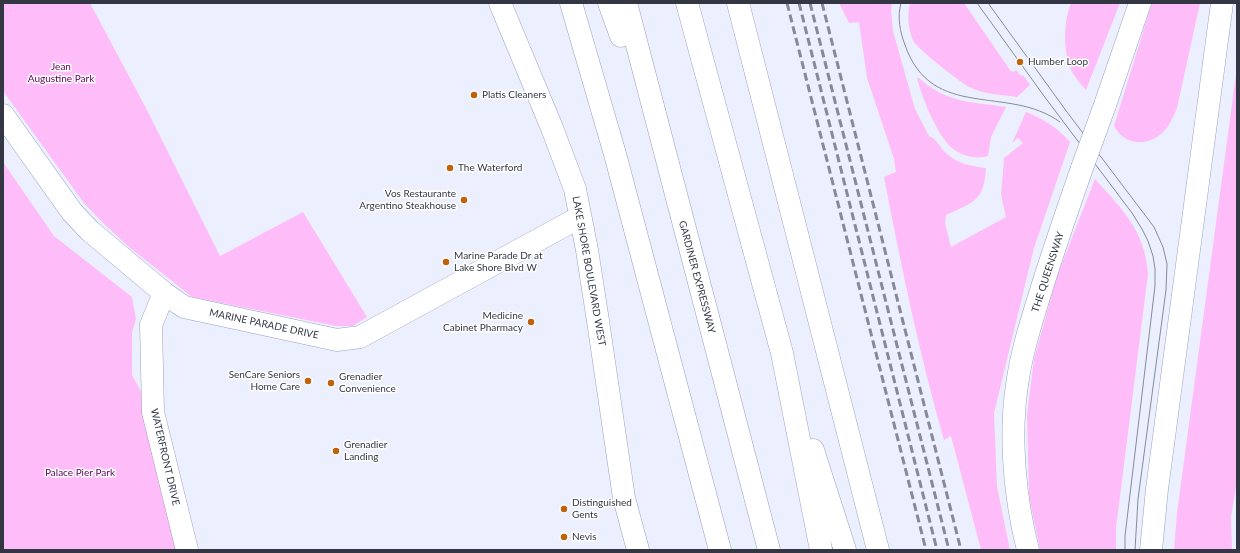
<!DOCTYPE html>
<html>
<head>
<meta charset="utf-8">
<style>
  body { margin:0 }
  #map { position:relative; width:1240px; height:553px; overflow:hidden; background:#ecf0fe; font-family:Lato,sans-serif }
  canvas { display:block }
  .frame { position:absolute; inset:0; border:4px solid #333744; pointer-events:none }
</style>
</head>
<body>
<div id="map">
<canvas width="1240" height="553"></canvas>
<div class="frame"></div>
</div>
<script>
const g = document.querySelector('canvas').getContext('2d');
g.lineJoin = 'round';
function fillPath(path, color) { g.fillStyle = color; g.fill(path, 'evenodd'); }
function strokePath(path, color, width, dash) { g.strokeStyle = color; g.lineWidth = width; g.lineCap = dash ? 'butt' : 'round'; g.setLineDash(dash || []); g.stroke(path); }
function drawText(font, color, halo, rows, align = 'center') {
  g.font = font + ' Lato,sans-serif'; g.lineWidth = 3; g.setLineDash([]); g.textBaseline = 'middle'; g.strokeStyle = halo; g.fillStyle = color; for (const [text, x, y, turn = 0] of rows) {
    g.save(); g.translate(x, y); g.rotate((+turn || 0) * Math.PI / 180); g.textAlign = isNaN(turn) ? turn : align; if (halo) g.strokeText(text, 0, 0); g.fillText(text, 0, 0); g.restore();
  }
}
const green = new Path2D(`
  M3,3H90L147,110L220,256L303,212L367,317L353,326H336L192,297L129,247L104,224L84,203L3,91Z
  M839,3H892L891,11L893,31L915,109L929,136C937,139 939,146 945,152C957,164 970,166 986,168C984,202 973,202 946,215L945,223L951,247L1006,217L1001,195L1004,158L1023,143L1018,138L1012,143L1026,112C1044,119 1058,128 1070,142L1034,248L994,413L997,487L1010,550H981L951,436L944,440C919,353 901,265 884,177L896,172L894,159L867,78L859,22L849,23Z
  M910,3H964L1010,70L1013,72L1016,70L1021,76L1023,75L1030,85L1017,97C1003,95 982,94 969,87C960,82 919,50 914,42C908,31 907,15 910,3Z
  M1071,3H1120L1086,90C1081,84 1076,79 1072,72C1063,53 1063,23 1071,3Z
  M1152,3H1200L1177,108C1174,115 1171,123 1165,130C1150,147 1125,147 1114,126Z
  M1237,67V481L1231,517L1232,550H1174L1177,513Z
  M919,78C946,103 972,102 1006,107L991,137L988,156C977,159 966,157 956,151C939,141 922,98 917,78Z
  M3,162L54,236L132,297L136,319L132,333V375L142,393L179,550H3Z
  M1095,179C1123,210 1145,231 1148,274L1116,528V550H1040L1029,496L1027,415L1034,359L1057,276Z`);
const minor = new Path2D(`
  M3,115L72,212L90,231L164,293L184,307L323,337L337,340L360,337L580,217
  M164,293L151,325L153,412L187,550`);
const major = new Path2D(`
  M500,3L552,128L575,189L587,250L598,321L624,498L638,550
  M1105,105L1140,3
  M1028,550C1015,499 1009,438 1017,385C1021,355 1030,326 1039,297C1052,254 1067,211 1082,168
  M1151,550L1157,489L1222,3`);
const highway = new Path2D(`
  M571,3L615,154L720,550
  M609,3L621,36
  M626,3L769,550
  M687,3L782,353L821,550
  M738,3L878,550
  M813,450L845,550`);
const tram = new Path2D(`
  M901,3C897,17 900,32 905,45C932,122 1008,84 1060,122
  M977,3L1044,96L1132,213L1142,229L1148,241L1153,256L1155,269V286L1125,536V550
  M988,3L1067,112L1154,227L1163,247L1167,264L1166,290L1138,499L1135,550`);
const rail = new Path2D(`
  M787,3L926,550
  M799,3L937,550
  M810,3L949,550
  M822,3L961,550`);
const majorBridge = new Path2D(`
  M1082,168L1105,105`);
const markers = [
  [1020,62,4,"#be630a"],
  [474,95,4,"#be630a"],
  [450,168,4,"#be630a"],
  [464,200,4,"#be630a"],
  [446,262,4,"#be630a"],
  [531,322,4,"#be630a"],
  [308,381,4,"#be630a"],
  [331,383,4,"#be630a"],
  [336,451,4,"#be630a"],
  [564,509,4,"#be630a"],
  [564,537,4,"#be630a"]
];
const poiNames = [
  ["Humber Loop",1028,62],
  ["Platis Cleaners",482,95],
  ["The Waterford",458,168],
  ["Vos Restaurante",456,194,"right"],
  ["Argentino Steakhouse",456,206,"right"],
  ["Marine Parade Dr at",454,256],
  ["Lake Shore Blvd W",454,268],
  ["Medicine",523,316,"right"],
  ["Cabinet Pharmacy",523,328,"right"],
  ["SenCare Seniors",300,375,"right"],
  ["Home Care",300,387,"right"],
  ["Grenadier",339,377],
  ["Convenience",339,389],
  ["Grenadier",344,445],
  ["Landing",344,457],
  ["Distinguished",572,503],
  ["Gents",572,515],
  ["Nevis",572,537]
];
const parkNames = [
  ["Jean",61,67],
  ["Augustine Park",61,79],
  ["Palace Pier Park",80,473]
];
const streetNames = [
  ["LAKE SHORE BOULEVARD WEST",589,271,80],
  ["THE QUEENSWAY",1048,272,-72],
  ["GARDINER EXPRESSWAY",697,277,75],
  ["MARINE PARADE DRIVE",264,324,12],
  ["WATERFRONT DRIVE",165,457,77]
];
fillPath(green, '#febcf9');
strokePath(minor, '#98a2c1', 23);
strokePath(major, '#98a2c1', 23);
strokePath(highway, '#98a2c1', 23);
strokePath(minor, '#fff', 22);
strokePath(major, '#fff', 22);
strokePath(highway, '#fff', 22);
strokePath(tram, '#868a97', 1);
strokePath(rail, '#868a97', 3, [8, 4]);
strokePath(majorBridge, '#98a2c1', 23, []);
strokePath(majorBridge, '#fff', 22);
for (const [x, y, r, color] of markers) { const dot = new Path2D(); dot.arc(x, y, r, 0, 2 * Math.PI); g.fillStyle = color; g.fill(dot); strokePath(dot, '#fff', 1.5); }
drawText('10px', '#333744', '#fff', poiNames, 'left');
drawText('10px', '#5e005d', '#fff', parkNames);
drawText('10px', '#333744', '#fff', streetNames);
</script>
</body>
</html>
